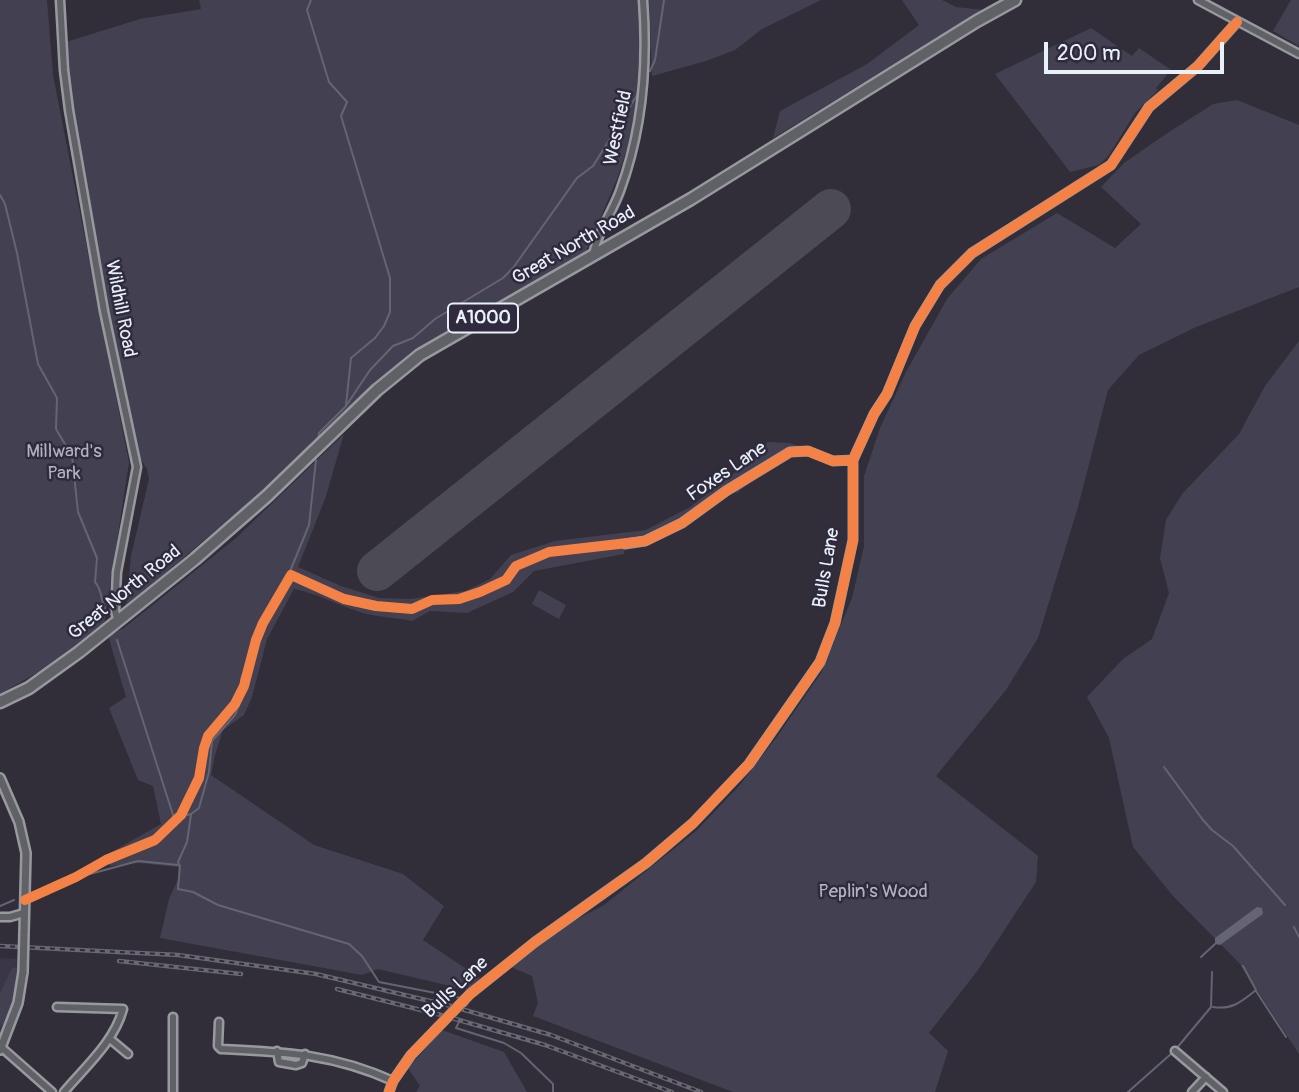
<!DOCTYPE html>
<html>
<head>
<meta charset="utf-8">
<style>
  body { margin:0 }
  #map { position:relative; width:1299px; height:1092px; overflow:hidden; background:#312e39; font-family:Pangolin,sans-serif }
  canvas { display:block }
  .scale { position:absolute; left:1044px; top:42px; width:180px; height:32px; box-sizing:border-box; border:4px solid #e8f1f8; border-top:0; padding-left:9px; font-size:21px; line-height:24px; white-space:nowrap; color:#e8f1f8; -webkit-text-stroke:5px #2f2a3d; paint-order:stroke }
</style>
</head>
<body>
<div id="map">
<canvas width="1299" height="1092"></canvas>
<div class="scale">200 m</div>
</div>
<script>
const g = document.querySelector('canvas').getContext('2d');
g.lineJoin = 'round';
function fillPath(path, color) { g.fillStyle = color; g.fill(path, 'evenodd'); }
function strokePath(path, color, width, dash) { g.strokeStyle = color; g.lineWidth = width; g.lineCap = dash ? 'butt' : 'round'; g.setLineDash(dash || []); g.stroke(path); }
function drawText(font, color, halo, rows, align = 'center') {
  g.font = font + ' Pangolin,sans-serif'; g.lineWidth = 5; g.setLineDash([]); g.textBaseline = 'middle'; g.strokeStyle = halo; g.fillStyle = color; for (const [text, x, y, turn = 0] of rows) {
    g.save(); g.translate(x, y); g.rotate((+turn || 0) * Math.PI / 180); g.textAlign = isNaN(turn) ? turn : align; if (halo) g.strokeText(text, 0, 0); g.fillText(text, 0, 0); g.restore();
  }
}
const built = new Path2D(`
  M0,958L17,959L18,981L14,1004L0,1041Z`);
const green = new Path2D(`
  M0,0H47L53,75L129,463L104,624L45,668L0,694Z
  M199,0H639L640,36L638,78H641L631,137L617,179L585,254L401,361L258,494L126,607L131,556L149,479L147,469L140,458L107,311L68,88L66,42L140,19L201,9Z
  M649,0H821L762,29L735,50L706,61L652,76Z
  M902,0H942L956,7L983,10L773,138L780,111L867,64L919,25Z
  M1291,0H1299V46L1273,31Z
  M1091,28L1132,56L1139,48L1171,70L1156,88L1158,90L1135,113L1109,155L1099,165L1070,172L995,74Z
  M1237,100L1299,125V287L1196,327L1139,355L1108,390L1078,507L1038,638L1006,690L936,776L1038,856L1036,882L978,970L929,1033L948,1051L935,1092H733L533,1016L538,1003L532,976L511,967L564,926L604,905L696,831L739,786L776,738L821,673L852,598L864,546V476L880,428L906,372L947,299L981,259L1057,213L1115,248L1141,224L1101,187L1124,163L1166,134L1213,104Z
  M1299,341V1054L1240,964L1173,896L1133,847L1109,738L1087,697L1123,659L1152,639L1169,593L1160,558L1166,520L1182,494L1239,434L1265,386Z
  M344,434L325,499L298,567L341,586L379,598L410,599L465,591L490,579L511,555L555,541L646,530L690,507L731,476L768,442L789,443L817,451L814,455C778,452 764,471 737,493L726,491C692,516 666,535 625,544L624,554L534,571L513,592L467,613L430,611L412,621C394,617 372,617 357,611C335,604 316,593 294,589L267,639L252,697L244,715L223,730L215,755L211,775L314,845L403,874L444,906L423,940L480,978L467,990L378,969L362,975L160,938L169,899L179,877L178,867L139,863L110,866L108,854L161,824L153,786L138,780L109,708L126,697L108,635L124,628L236,538Z
  M539,590L566,605L559,619L532,604Z
  M17,967C19,987 14,1004 7,1022L0,1026V993L12,968Z
  M442,1030L504,1052L527,1092H416L420,1086L408,1068Z`);
const water = new Path2D(`
  M1257,907L1262,908L1263,914L1220,945L1215,944V938Z`);
const stream = new Path2D(`
  M311,0L307,10L329,82L347,102L341,116L390,278V312L384,326L375,338L351,358L346,405
  M650,71L655,60L664,0
  M0,195L5,204L17,253L38,364L57,398L56,429L72,456L78,512L97,558L95,582C103,591 100,599 105,609
  M318,441L319,433L346,406L370,370L393,346L413,338L435,319L503,278L513,268L577,178L593,166L639,92
  M117,640L174,818L191,814L199,808L209,772L212,741L235,715L241,700V679L255,636L264,615L291,569L309,525L316,460
  M1164,767L1203,820L1212,830L1233,846L1285,905
  M191,815L187,842L178,862L180,866L178,889L193,892L218,905L349,944L362,956L379,982L461,998
  M90,874L138,861L178,865
  M0,906L14,900
  M1294,927L1299,937
  M1201,957L1215,944
  M1256,991L1286,1037
  M466,1006L468,1003
  M1213,1007C1232,1010 1241,1002 1256,990L1243,966
  M460,1020L456,1028L504,1043L521,1053L553,1084V1092
  M1176,1049L1211,1007L1212,972
  M1128,1092L1172,1053`);
const runway = new Path2D(`
  M377,571L831,209`);
const minor = new Path2D(`
  M60,0L64,70L69,110L104,311L137,467L117,572L115,611L118,622
  M1198,0L1299,54
  M593,255C597,233 612,213 620,191C643,129 648,66 643,0
  M625,544L645,541L682,523L726,491L790,452L808,451L833,461L853,460
  M0,917H10L24,913
  M57,1007L123,1009C114,1042 86,1066 64,1092
  M219,1022L218,1046L221,1049C286,1052 333,1054 393,1081
  M110,1039L128,1054
  M1,1047L52,1092
  M277,1051L279,1062L296,1065L302,1063L305,1054
  M1175,1051L1223,1092
  M173,1092V1017
  M389,1092L393,1081L411,1055L470,994L535,942L646,863L693,823L749,764L820,662L828,641L835,623L853,540V460L874,414L887,394L915,326L940,285L972,253L1111,165L1149,107L1198,66L1237,22
  M1192,1092L1206,1077`);
const tertiary = new Path2D(`
  M0,778L19,822L26,853L24,933
  M0,1050L18,1003L23,972`);
const primary = new Path2D(`
  M0,702L29,688L79,652L195,559L267,496L377,390L420,355L691,199L977,21L1015,0`);
const rail = new Path2D(`
  M0,946L178,955L316,974L451,1006L551,1035L701,1092
  M119,961L241,974
  M337,989L445,1016L545,1045L672,1092`);
const tertiaryBridge = new Path2D(`
  M23,972L24,933`);
const cycleway = new Path2D(`
  M25,900L76,877L106,860L155,840L181,815L199,778L204,748L208,736L235,704L244,686L256,640L263,623L291,575L344,599L376,606L412,609L432,600L459,599L480,592L506,580L516,566L549,552L645,541L682,523L726,491L790,452L808,451L833,461L853,460
  M389,1092L393,1081L411,1055L470,994L535,942L646,863L693,823L749,764L820,662L828,641L835,623L853,540V460L874,414L887,394L915,326L940,285L972,253L1111,165L1149,107L1198,66L1237,22`);
const shields = [
  [483,318,70]
];
const shieldNames = [
  ["A1000",483,318]
];
const streetNames = [
  ["Westfield",619,128,-78],
  ["Great North Road",574,246,-30],
  ["Wildhill Road",120,309,79],
  ["Foxes Lane",727,472,-34],
  ["Bulls Lane",827,568,-80],
  ["Great North Road",125,593,-39],
  ["Bulls Lane",456,988,-43]
];
const parkNames = [
  ["Millward's",64,452],
  ["Park",64,474],
  ["Peplin's Wood",873,892]
];
fillPath(built, '#3a3647');
fillPath(green, '#434151');
fillPath(water, '#646472');
strokePath(stream, '#646472', 2);
strokePath(runway, '#4c4b54', 40);
strokePath(minor, '#98999f', 11);
strokePath(tertiary, '#98999f', 12);
strokePath(primary, '#98999f', 15);
strokePath(minor, '#606067', 6);
strokePath(tertiary, '#606067', 7);
strokePath(primary, '#606067', 10);
strokePath(rail, '#68686f', 4.5);
strokePath(rail, '#2f2a3d', 2, [5]);
strokePath(tertiaryBridge, '#98999f', 12, []);
strokePath(tertiaryBridge, '#606067', 7);
strokePath(cycleway, '#f48246', 10);
for (const [x, y, w] of shields) { const box = new Path2D(); box.roundRect(x - w / 2, y - 14.5, w, 29, 5); g.fillStyle = '#2f2a3d'; g.fill(box); strokePath(box, '#e8f1f8', 2); }
drawText('bold 18px', '#e8f1f8', null, shieldNames);
drawText('19px', '#e8f1f8', '#2f2a3d', streetNames);
drawText('19px', '#afb4bf', '#2f2a3d', parkNames);
</script>
</body>
</html>
